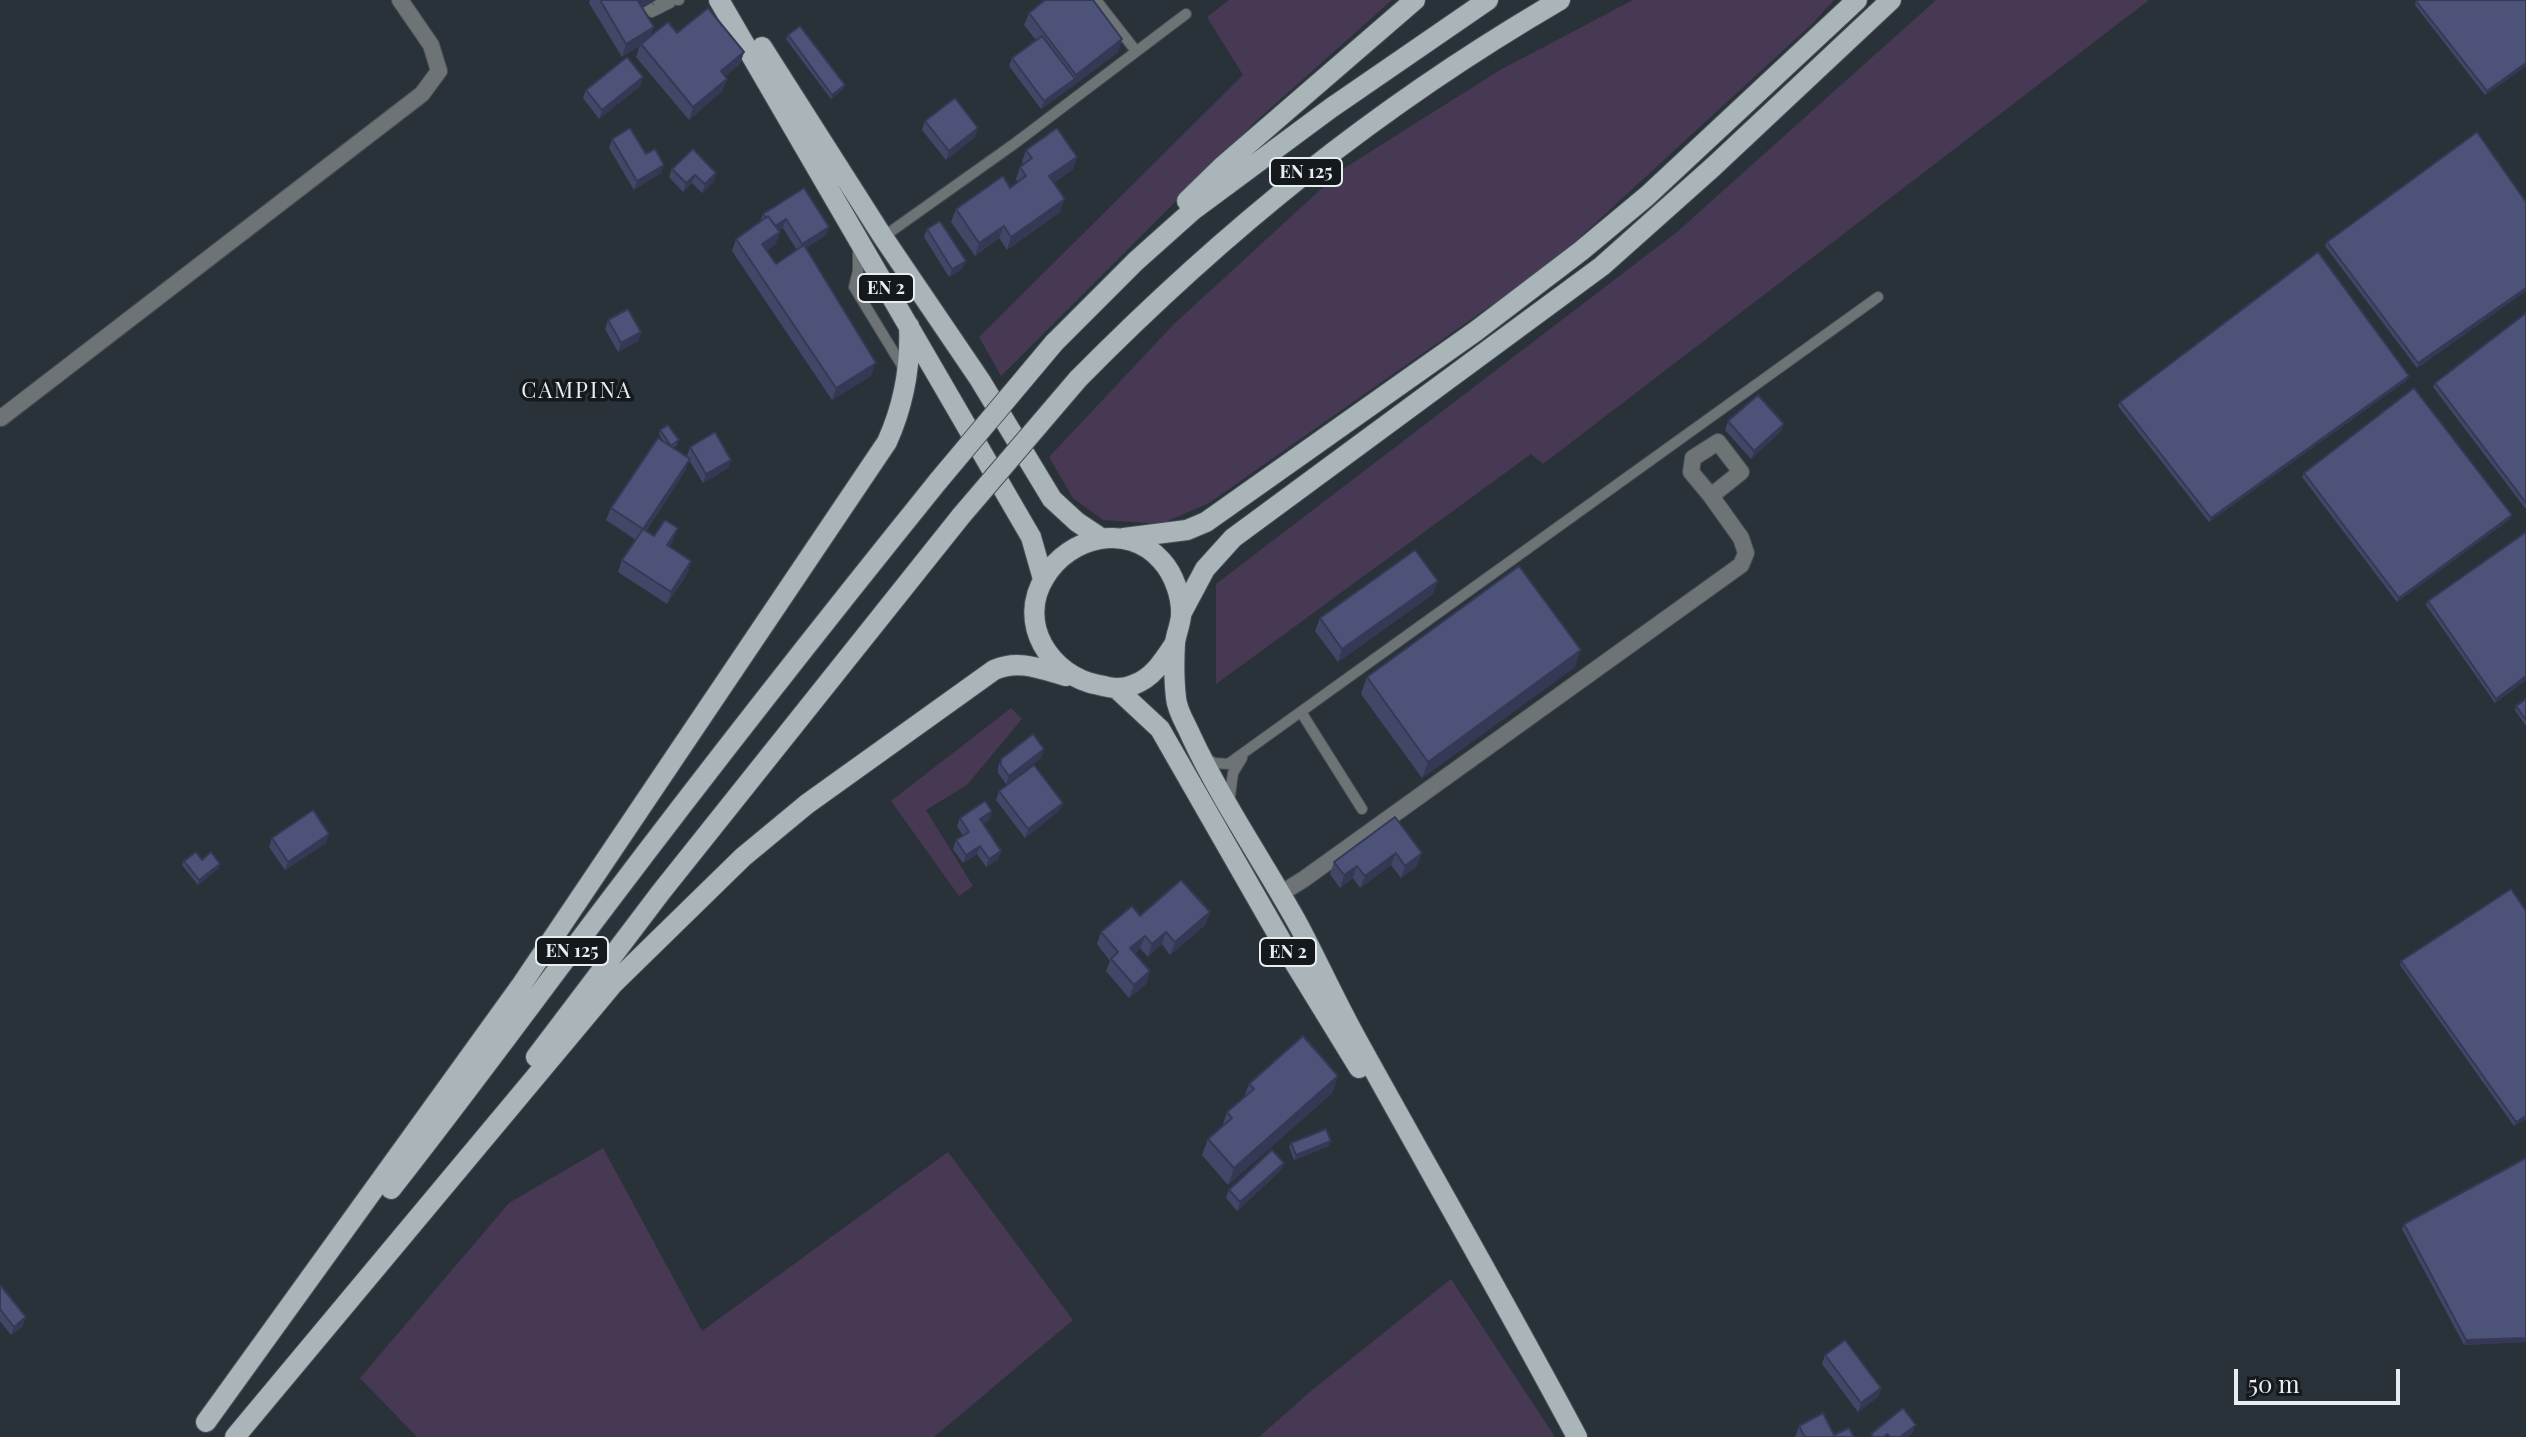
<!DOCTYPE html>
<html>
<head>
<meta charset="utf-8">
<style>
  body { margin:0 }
  #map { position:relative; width:2526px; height:1437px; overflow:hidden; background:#2a3239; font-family:"Playfair Display",serif }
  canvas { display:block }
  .scale { position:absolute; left:2234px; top:1369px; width:166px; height:36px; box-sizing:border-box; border:4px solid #e8edf2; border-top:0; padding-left:10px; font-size:24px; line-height:28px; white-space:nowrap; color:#e8edf2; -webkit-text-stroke:6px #16191c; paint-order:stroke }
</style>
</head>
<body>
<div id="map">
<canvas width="2526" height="1437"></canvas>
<div class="scale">50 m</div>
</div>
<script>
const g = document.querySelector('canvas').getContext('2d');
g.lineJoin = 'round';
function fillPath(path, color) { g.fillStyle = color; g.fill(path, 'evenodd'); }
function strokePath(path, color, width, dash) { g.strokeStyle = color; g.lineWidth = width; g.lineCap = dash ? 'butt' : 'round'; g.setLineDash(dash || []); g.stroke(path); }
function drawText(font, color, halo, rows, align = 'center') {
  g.font = font + ' "Playfair Display",serif'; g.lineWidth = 7; g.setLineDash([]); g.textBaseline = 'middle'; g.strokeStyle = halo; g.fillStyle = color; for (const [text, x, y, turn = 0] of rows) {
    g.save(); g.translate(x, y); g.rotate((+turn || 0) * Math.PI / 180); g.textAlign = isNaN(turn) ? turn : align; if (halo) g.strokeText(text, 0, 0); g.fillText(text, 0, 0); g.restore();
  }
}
const green = new Path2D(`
  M1229,0H1392L1255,122L1001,376L979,337L1243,75L1207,17Z
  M1633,0H1834L1813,23L1553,262L1209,503L1161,524L1103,520L1073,498L1049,457L1174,324L1343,169L1500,70Z
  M1936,0H2149L1543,464L1531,454L1216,684V584L1677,232Z
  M1011,708L1022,719L967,785L926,810L973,886L959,896L891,801Z
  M603,1148L702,1331L948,1152L1073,1320L934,1437H417L360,1378L509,1203Z
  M1451,1279L1555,1437H1259L1311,1391Z`);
const lane = new Path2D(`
  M644,0L652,12L662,7
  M657,0L662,7L670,3
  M677,0H679
  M1096,0L1136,51
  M883,237L1014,144L1186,14
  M858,247V271L854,287L904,369
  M1301,712L1362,809
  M1206,759L1215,763L1228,764L1878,297
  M1229,803L1233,773L1242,758`);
const street = new Path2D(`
  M1,418L422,94L439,71L431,45L400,0
  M1280,894L1304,879L1741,565L1746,553L1741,538L1711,496L1741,472L1718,442L1693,458L1691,472L1711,496`);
const primary = new Path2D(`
  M719,0L1031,537L1043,579
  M762,47L883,237L980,380L1052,499L1077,522L1101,538
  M1187,201L1224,165L1415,0
  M1054,343L1136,261L1192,211L1331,108L1488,0
  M1078,379C1226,229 1378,106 1560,0
  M1124,538L1187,530L1206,522L1476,331L1581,251L1647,196L1857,0
  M1181,614L1205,569L1233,538L1602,266L1713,167L1891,0
  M1175,643C1164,660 1153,678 1133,685C1121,690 1111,688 1099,685C1050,676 1016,623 1045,577C1069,537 1127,522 1161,560C1174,574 1182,597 1181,616C1180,626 1176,634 1175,643C1174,661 1174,681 1176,698C1177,711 1186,724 1191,736C1222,802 1264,863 1299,926C1318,962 1335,1000 1355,1036C1429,1170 1505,1302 1577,1437
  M1117,689L1160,729L1286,949L1359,1068
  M536,1057L661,892L961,516
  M391,1189C465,1095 535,999 607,904C715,761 826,620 939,480
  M206,1422L522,984L887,442C904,404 911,367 909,326
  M235,1437L613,984L743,857L807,804L994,670C1019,659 1041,669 1066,676`);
const primaryBridge = new Path2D(`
  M939,480L1054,343
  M961,516L1078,379`);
const wall = new Path2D(`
  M590,0H656L642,8L650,36L677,33L744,52L740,64L725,76L727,79L722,91L689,120L636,57L640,45L622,57L589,3Z
  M2526,0V66L2485,95L2415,5L2416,1Z
  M1029,13L1122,39L1118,52L1041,109L1009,66L1012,58L1036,40L1024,25Z
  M788,35L845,85L843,89L831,99L786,39Z
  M643,77L640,86L599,119L583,98L586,90Z
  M925,121L975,137L946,160L922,130Z
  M612,139L646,154L661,173L634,190L609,148Z
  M1026,150L1077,157L1073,169L1054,183L1060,212L1007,250L999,238L975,256L951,222L956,209L1010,188L1018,182L1016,179L1020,167L1023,164L1022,162Z
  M672,169L716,173L713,182L702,193L692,183L683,192L669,177Z
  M2526,202V291L2417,368L2325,246L2327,242Z
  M763,214L829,227L826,235L806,248L871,376L832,400L732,251L736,239L760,222ZM783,228L797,250L776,264L767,250L775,245L780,232L779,230Z
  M927,229L962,269L949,277L924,237Z
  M2526,313V508H2525L2433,387L2435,383Z
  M608,320L641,332L638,341L618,352L605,329Z
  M2407,380L2209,522L2118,406L2120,402Z
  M1728,421L1784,424L1780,432L1751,459L1725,430Z
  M660,430L678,444L673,448L688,457L687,456L690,447L731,460L728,468L703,483L689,460L685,471L646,531L654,536L673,541L669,547L691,561L687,574L667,604L618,572L622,560L636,540L606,520L611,508L663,441L659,434Z
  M2304,473L2510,519L2397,602L2302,477Z
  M2526,532V680L2495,703L2426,605L2428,601Z
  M1433,594L1338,662L1315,631L1320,618Z
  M1575,667L1422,778L1361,694L1367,677Z
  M2526,699V726L2515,710L2516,706Z
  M1044,749L1041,758L1006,784L998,773V767L1001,759Z
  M999,791L1063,803L1059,811L1025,838L996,800Z
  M992,811L989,820L983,824L1001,851L998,859L986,867L977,854L963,863L953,849L956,840L963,836L957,826L960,818Z
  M1395,817L1417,866L1401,878L1391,865L1360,888L1353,878L1340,888L1330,874L1334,862Z
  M272,838L326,843L285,870L269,847Z
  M202,860L219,868L198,885L182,865L184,861Z
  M2526,911V1119L2514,1126L2400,965L2401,961Z
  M1210,912L1205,925L1170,955L1162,944L1148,957L1140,948L1135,953L1150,971L1146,984L1129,998L1106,971L1110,961L1097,944L1101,932L1140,916Z
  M1338,1076L1332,1093L1228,1185L1202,1155L1208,1139L1222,1127L1227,1112L1244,1097L1249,1084Z
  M1331,1141L1329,1146L1294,1160L1289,1147L1291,1143Z
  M1284,1163L1280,1171L1237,1211L1226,1198L1229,1190Z
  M2404,1224L2526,1342L2464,1345L2402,1229Z
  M0,1285L23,1326L11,1335L0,1321Z
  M1825,1355L1881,1388L1878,1397L1858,1412L1822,1364Z
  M1799,1426L1834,1435L1854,1437H1795Z`);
const shadedWall = new Path2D(`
  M640,0H656L633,14L638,1Z
  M654,27L649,40L622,57L626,44Z
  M1122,39L1118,52L1072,87L1076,75Z
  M744,52L740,64L716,84L721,71Z
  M2526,63V66L2485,95L2487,91Z
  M643,77L640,86L599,119L602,110Z
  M727,79L722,91L689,120L693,107Z
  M1075,79L1072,87L1041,109L1044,101Z
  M845,85L843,89L831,99L832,95Z
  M978,128L975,137L946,160L949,151Z
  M1077,157L1073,169L1045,189L1049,176Z
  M664,165L661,173L634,190L637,181Z
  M716,173L713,182L702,193L705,184Z
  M695,175L692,183L683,192L686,183Z
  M1065,199L1060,212L1007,250L1011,237Z
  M786,219L783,228L769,237L772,228Z
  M1004,226L999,238L975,256L979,243Z
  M829,227L826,235L799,253L802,244Z
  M780,232L775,245L758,257L762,244Z
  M966,261L962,269L949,277L952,269Z
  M2526,288V291L2417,368L2418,363Z
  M641,332L638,341L618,352L621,343Z
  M876,363L871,376L832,400L836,388Z
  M2409,376L2407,380L2209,522L2211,518Z
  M1784,424L1780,432L1751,459L1754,451Z
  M690,459L685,471L638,542L643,529Z
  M731,460L728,468L703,483L706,474Z
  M2512,515L2510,519L2397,602L2399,598Z
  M678,528L673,541L662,558L667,545Z
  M691,561L687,574L667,604L671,592Z
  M1438,581L1433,594L1338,662L1342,649Z
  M1581,650L1575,667L1422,778L1428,762Z
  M2526,676V680L2495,703L2496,699Z
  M1044,749L1041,758L1006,784L1009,776Z
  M1063,803L1059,811L1025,838L1028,829Z
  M992,811L989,820L977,828L980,819Z
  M329,834L326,843L285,870L288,862Z
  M980,846L977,854L963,863L966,855Z
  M1001,851L998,859L986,867L989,859Z
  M1396,853L1391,865L1360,888L1365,876Z
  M1422,853L1417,866L1401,878L1405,866Z
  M220,864L219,868L198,885L199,880Z
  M1357,866L1353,878L1340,888L1344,875Z
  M1210,912L1205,925L1170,955L1175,942Z
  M1166,932L1162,944L1148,957L1152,944Z
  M1145,936L1140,948L1126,960L1130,948Z
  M1150,971L1146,984L1129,998L1134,985Z
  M1338,1076L1332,1093L1228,1185L1234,1168Z
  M2526,1116V1119L2514,1126L2516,1122Z
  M1331,1141L1329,1146L1294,1160L1296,1155Z
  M1284,1163L1280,1171L1237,1211L1240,1202Z
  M26,1317L23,1326L11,1335L14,1327Z
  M2526,1338V1342L2464,1345L2466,1340Z
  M1881,1388L1878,1397L1858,1412L1861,1403Z
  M1916,1425L1913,1433L1908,1437H1900Z`);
const building = new Path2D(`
  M600,0H640L638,1L654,27L626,44Z
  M1045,0H1093L1122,39L1076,75L1029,13Z
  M2418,0H2526V63L2487,91L2416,1Z
  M708,8L744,52L721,71L727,79L693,107L641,44L668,22L677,33Z
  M800,26L845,85L832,95L788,35Z
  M1042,36L1075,79L1044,101L1012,58Z
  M627,57L643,77L602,110L586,90Z
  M955,98L978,128L949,151L925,121Z
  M630,128L646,154L655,149L664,165L637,181L612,139Z
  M1057,128L1077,157L1049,176L1065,199L1011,237L1004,226L979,243L956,209L1003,176L1010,188L1026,176L1020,167L1032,158L1026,150Z
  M2477,132L2526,202V288L2418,363L2327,242Z
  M693,149L716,173L705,184L695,175L686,183L672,169Z
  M804,188L829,227L802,244L786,219L775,226L768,216L766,218L763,214Z
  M768,216L780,232L762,244L776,264L804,245L876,363L836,388L736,239Z
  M940,221L966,261L952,269L927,229Z
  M2318,252L2409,376L2211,518L2120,402Z
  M628,309L641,332L621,343L608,320Z
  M2526,313V503L2435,383Z
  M2414,388L2512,515L2399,598L2304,473Z
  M1758,395L1784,424L1754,451L1728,421Z
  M668,425L679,440L671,446L660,430Z
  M715,432L731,460L706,474L690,447Z
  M658,438L690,459L643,529L611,508Z
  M665,520L678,528L667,545L691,561L671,592L622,560L643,529L654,536Z
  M2526,532V676L2496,699L2428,601Z
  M1415,550L1438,581L1342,649L1320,618Z
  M1519,566L1581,650L1428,762L1367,677Z
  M2526,699V720L2516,706Z
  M1033,734L1044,749L1009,776L1001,765V759Z
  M1034,765L1063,803L1028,829L999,791Z
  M985,801L992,811L980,819L1001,851L989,859L980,846L966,855L956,840L969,832L960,818Z
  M313,810L329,834L288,862L272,838Z
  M1395,817L1422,853L1405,866L1396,853L1365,876L1357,866L1344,875L1334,862Z
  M196,852L202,860L211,852L220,864L199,880L184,861Z
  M1181,880L1210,912L1175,942L1166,932L1152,944L1145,936L1130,948L1150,971L1134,985L1111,959L1118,952L1101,932L1132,906L1140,916Z
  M2511,889L2526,911V1116L2516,1122L2401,961Z
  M1303,1036L1338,1076L1234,1168L1208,1139L1232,1118L1227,1112L1254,1089L1249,1084Z
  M1326,1129L1331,1141L1296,1155L1291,1143Z
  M1272,1150L1284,1163L1240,1202L1229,1190Z
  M2526,1158V1338L2466,1340L2404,1224Z
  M0,1285L26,1317L14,1327L0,1309Z
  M1845,1340L1881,1388L1861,1403L1825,1355Z
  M1903,1408L1916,1425L1900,1437H1890L1887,1434L1884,1437H1873L1871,1434Z
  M1823,1413L1834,1435L1849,1428L1854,1437H1805L1799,1426Z`);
const shields = [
  [1306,172,72],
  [886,288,56],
  [572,951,72],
  [1288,952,56]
];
const shieldNames = [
  ["EN 125",1306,172],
  ["EN 2",886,288],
  ["EN 125",572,951],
  ["EN 2",1288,952]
];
const neighbourhoodNames = [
  ["CAMPINA",577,391]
];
fillPath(green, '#473853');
strokePath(lane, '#485057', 12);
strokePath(street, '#485057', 18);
strokePath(primary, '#485057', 22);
strokePath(lane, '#6e7375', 10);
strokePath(street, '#6e7375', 16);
strokePath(primary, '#aab5b9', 20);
strokePath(primaryBridge, '#485057', 22, []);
strokePath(primaryBridge, '#aab5b9', 20);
fillPath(wall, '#424768');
fillPath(shadedWall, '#363955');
fillPath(building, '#4d5279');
strokePath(building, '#363955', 2);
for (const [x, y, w] of shields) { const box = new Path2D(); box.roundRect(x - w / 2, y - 14, w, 28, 6); g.fillStyle = '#16191c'; g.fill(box); strokePath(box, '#e8edf2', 2); }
drawText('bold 18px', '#e8edf2', null, shieldNames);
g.letterSpacing = '2px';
drawText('22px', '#e8edf2', '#16191c', neighbourhoodNames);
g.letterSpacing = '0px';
</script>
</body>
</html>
